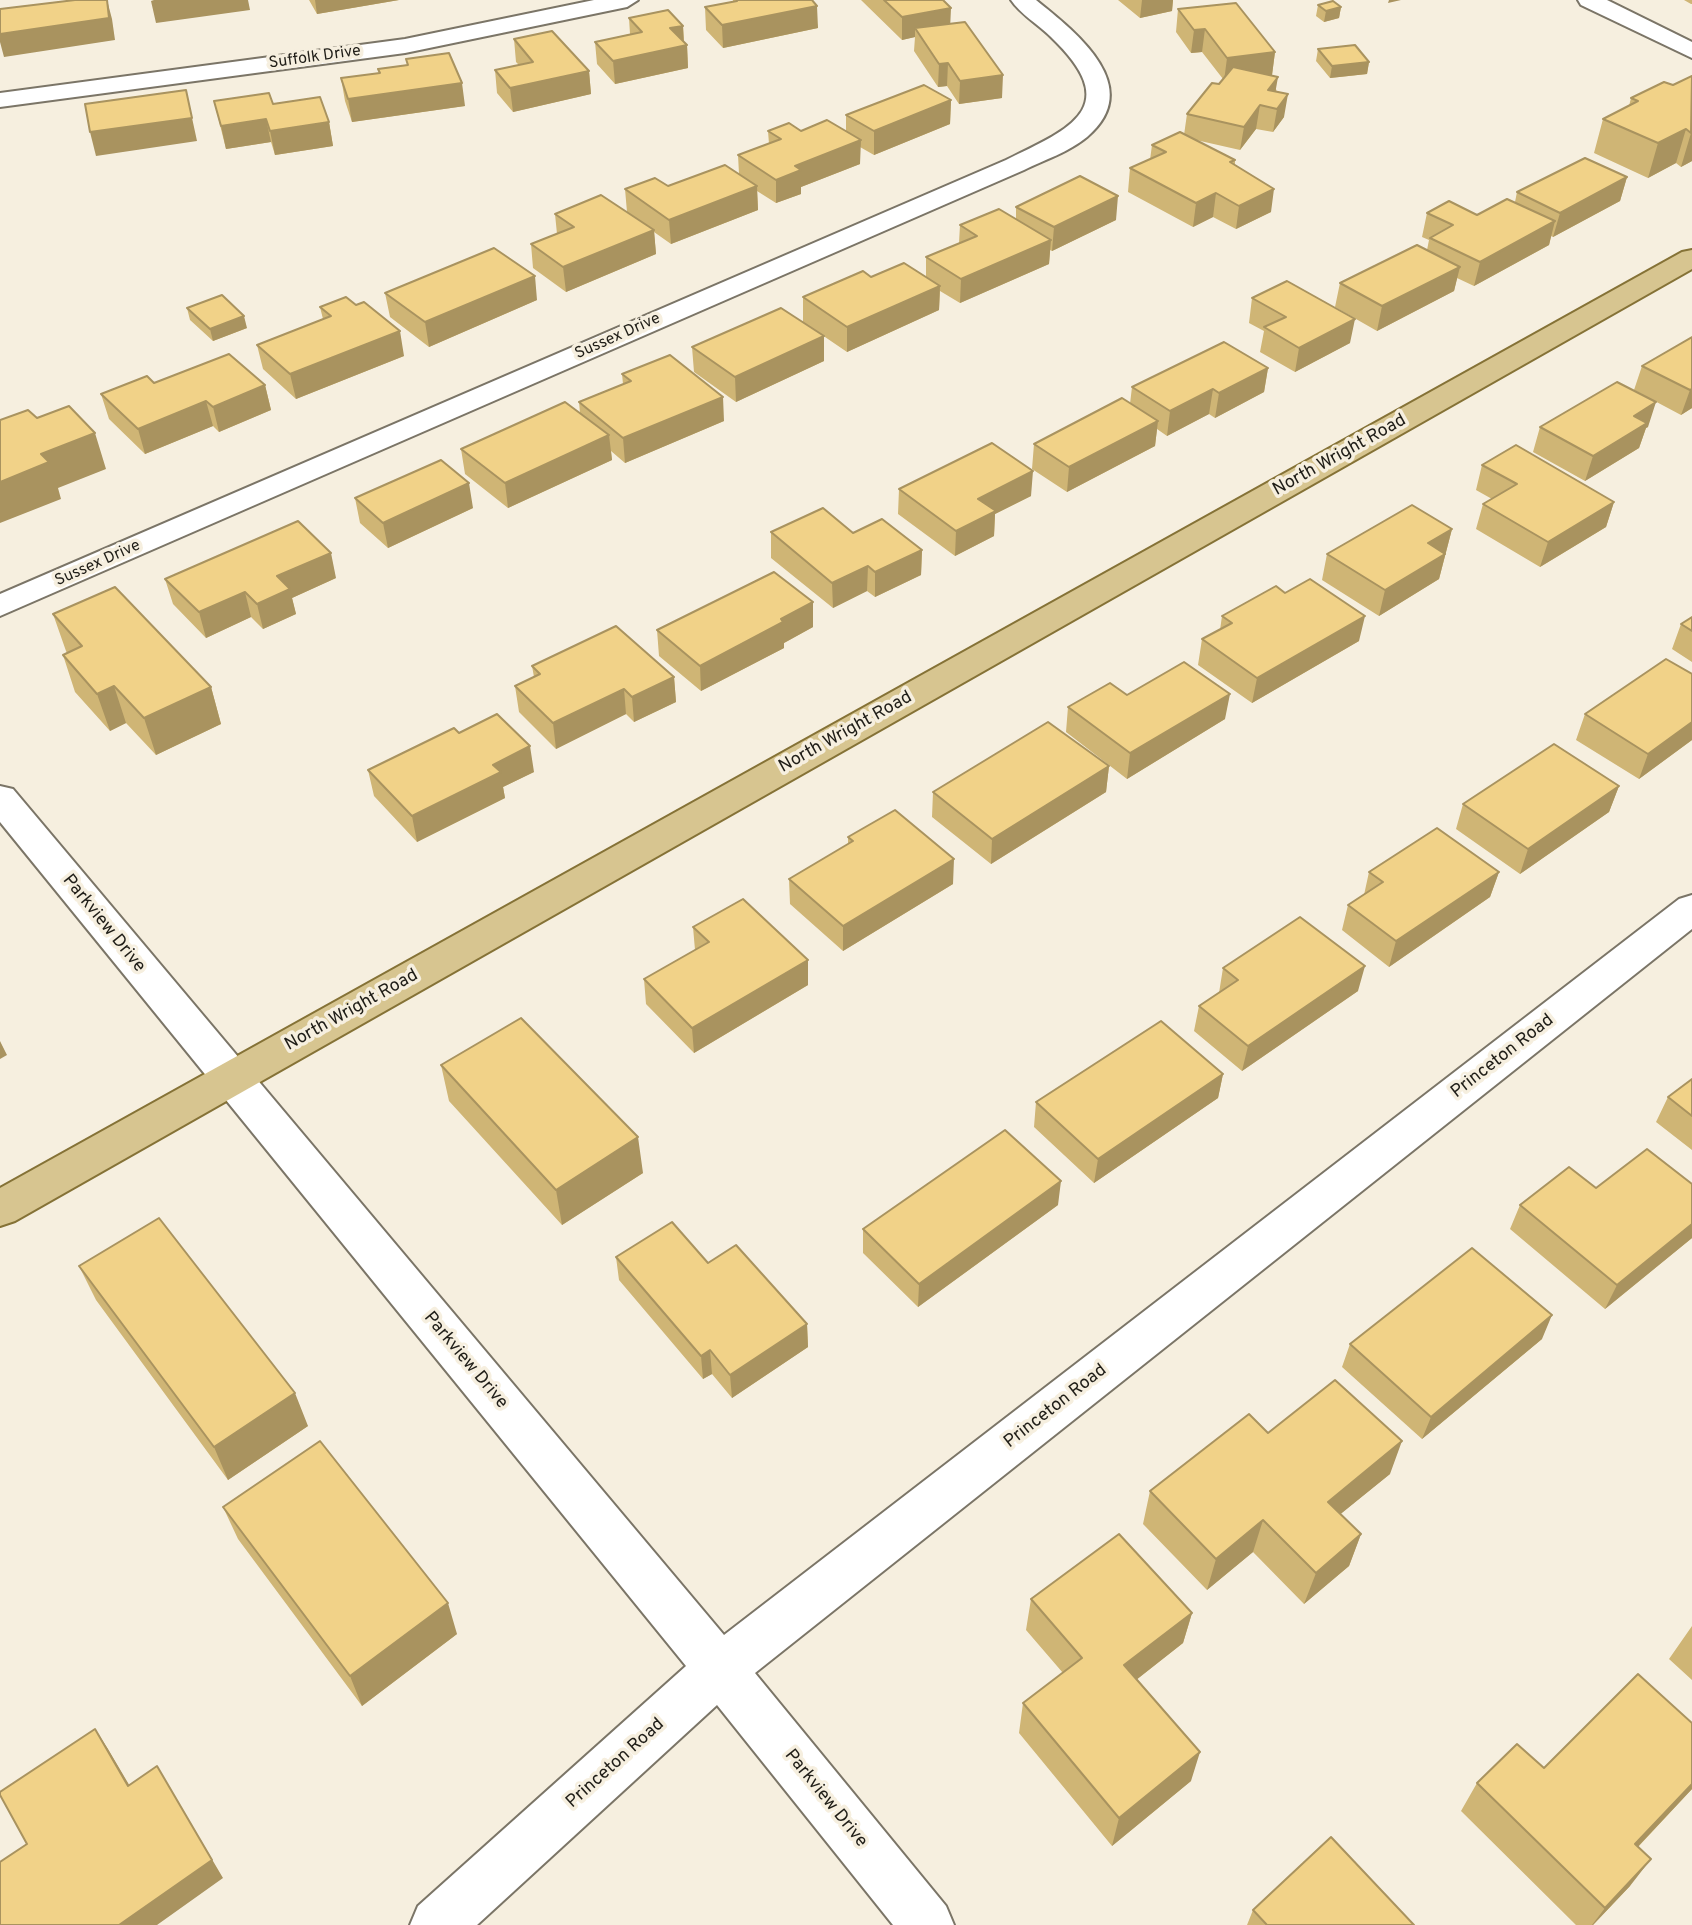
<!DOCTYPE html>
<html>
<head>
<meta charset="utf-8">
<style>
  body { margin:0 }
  canvas { display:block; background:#f6efdf }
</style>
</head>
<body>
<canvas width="1692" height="1925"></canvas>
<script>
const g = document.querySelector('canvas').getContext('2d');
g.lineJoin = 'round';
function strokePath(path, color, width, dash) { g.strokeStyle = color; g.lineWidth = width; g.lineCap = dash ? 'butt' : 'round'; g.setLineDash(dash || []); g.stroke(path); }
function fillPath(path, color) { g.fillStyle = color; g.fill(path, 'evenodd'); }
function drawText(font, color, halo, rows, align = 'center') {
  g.font = font + ' Overpass,sans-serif'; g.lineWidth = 7; g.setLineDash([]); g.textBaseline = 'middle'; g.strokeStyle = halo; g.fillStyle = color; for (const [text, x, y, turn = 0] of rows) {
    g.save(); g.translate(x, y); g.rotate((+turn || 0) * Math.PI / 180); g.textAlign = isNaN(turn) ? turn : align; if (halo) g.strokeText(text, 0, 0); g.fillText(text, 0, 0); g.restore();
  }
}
const minor = new Path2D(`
  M594,0H638L627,7L405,53L0,107V93L405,39Z
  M1011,0H1036C1077,33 1146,87 1087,137C1069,152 1044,160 1024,170L0,616V594L1006,160C1072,128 1124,107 1051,37C1038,24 1020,14 1011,0Z
  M1578,0H1607L1692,42V58L1581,5Z
  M0,786L13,789L724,1635L1679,899L1692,895V929L755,1673L946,1906L954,1925H893L717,1705L477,1925H410L418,1906L686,1666L0,822Z`);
const major = new Path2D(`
  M1692,250V269L15,1221L0,1226V1188L1682,252Z`);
const wall = new Path2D(`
  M309,0H399L317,14Z
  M733,0H812L818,28L723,48L706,30L705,7L733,2Z
  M861,0H943L950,24L1002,98L959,104L947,86L938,87L914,51L915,37L902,40Z
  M1118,0H1173L1172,11L1140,18Z
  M1684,0H1692V4H1691Z
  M1318,5L1341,7L1339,18L1324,22L1316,16Z
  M1178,9L1275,52L1272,75L1284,117L1273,132L1256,129L1240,150L1196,140L1235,160V165L1271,212L1236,229L1213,217L1193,227L1128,192L1130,168L1150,160L1152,145L1184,135L1187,114L1223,79L1202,52L1191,53L1176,32Z
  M629,18L683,26L684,42L687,45L688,68L615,84L597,64L595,42L630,34Z
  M514,39L589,71L591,94L513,112L497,93L495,70L519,65L516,62Z
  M1318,49L1369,62L1367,74L1330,78L1316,61Z
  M406,59L465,106L352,122L345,101L341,78L379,73L378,69L407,65Z
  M1692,76V161L1681,167L1676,163L1648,178L1594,153L1603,119L1629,106L1631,98L1673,85Z
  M951,100L950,124L874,155L860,147V164L801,187V194L776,203L757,191L758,210L671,244L654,232L656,254L566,292L533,268L531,244L557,234L555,214L627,212L625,189L668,186L739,174L738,155L769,144L768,131L846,132V115Z
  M214,101L273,104L329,122L333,146L275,155L271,142L226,149Z
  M1627,177L1620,201L1553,237L1551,236L1549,245L1474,286L1457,278L1454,291L1377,331L1335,307L1340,283L1427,250L1429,240L1422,237L1427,213L1477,215L1515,202L1517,192Z
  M1016,207L1116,220L1052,251L1050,250L1049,264L960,303L940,291L939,310L847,352L803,322V297L871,277H926V257L959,243L960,225L1016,219Z
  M385,293L537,300L429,347L390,317Z
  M1252,298L1350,343L1295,372L1260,352L1264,331L1249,323Z
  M320,307L404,356L296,399L263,369L257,345L323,319Z
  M187,308L247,328L213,341L190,320Z
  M1692,337V408L1681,415L1634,390L1642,366Z
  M692,347L824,361L736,402L694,372Z
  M1268,368L1264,392L1215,418L1209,414L1167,436L1157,429L1155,446L1067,492L1032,469L1034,444L1130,404L1132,387Z
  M622,374L724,421L625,463L611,451L612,460L508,508L465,474L461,449L580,413L579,402L623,384Z
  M154,383L265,385L271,410L219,432L213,426L145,454L109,419L101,394Z
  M1540,427H1648L1646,428L1639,448L1585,481L1533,452Z
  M1482,465L1614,502L1606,527L1540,567L1476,529L1483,504L1492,499L1476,490Z
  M899,489L1031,496L995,514L994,536L955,556L898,514Z
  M355,498L473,508L388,548L360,523Z
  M1452,529L1439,579L1379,616L1322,580L1327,554Z
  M771,532L853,533L922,550L921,575L875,597L867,591L833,608L771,558Z
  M336,578L292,598L296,614L263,629L251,617L206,638L173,604L165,579Z
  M1285,593L1359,641L1252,703L1198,665L1202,639L1220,630L1222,616Z
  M53,614L211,687L221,724L156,755L126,723L110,731L75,692L63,655L67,653L66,651Z
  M1681,624L1692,631V662L1672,649Z
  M813,627L784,643V648L701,691L659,656L657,630Z
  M532,666L674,677L676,702L634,722L626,714L556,749L519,712L515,686L534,677Z
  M1692,674V740L1639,779L1576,740L1585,714Z
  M1127,695L1225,719L1127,779L1066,732L1068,707Z
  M459,733L534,772L503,787L505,798L417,842L374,796L368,770Z
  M1109,766L1106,792L991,864L932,817L933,792Z
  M1619,786L1609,812L1520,874L1456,829L1463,804Z
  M848,837L953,884L843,951L790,904L789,879L848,844Z
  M1369,872H1499L1490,897L1389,967L1342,930L1348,905L1364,895Z
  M693,927L808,985L694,1053L646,1004L644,979L695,950Z
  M1223,968L1358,991L1242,1071L1194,1031L1199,1006L1219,993Z
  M441,1065L643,1173L562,1225L449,1101Z
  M1223,1074L1218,1098L1094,1183L1034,1127L1036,1102Z
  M1692,1079V1150L1656,1122L1668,1097Z
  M1692,1184V1238L1605,1309L1510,1229L1520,1205Z
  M1058,1205L918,1307L863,1253V1229Z
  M616,1257L708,1263L807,1324L808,1347L732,1398L712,1374L703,1379L619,1280Z
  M79,1266L308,1426L228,1480L96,1300Z
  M1542,1339L1422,1439L1342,1367L1350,1344Z
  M1268,1433L1390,1474L1340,1514L1361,1534L1349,1566L1304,1604L1253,1552L1207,1590L1143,1524L1150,1491Z
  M223,1507L457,1634L362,1706L238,1539Z
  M1031,1599L1192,1613L1183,1643L1136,1680L1191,1781L1112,1846L1019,1733L1023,1703L1063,1673L1026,1630Z
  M1692,1626V1680L1669,1659Z
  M1692,1723V1789L1638,1847L1630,1886L1593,1925H1576L1461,1811L1477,1783L1544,1768Z
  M1253,1910L1414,1925H1247Z`);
const shadedWall = new Path2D(`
  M107,0L112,19L115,40L4,57L0,42V34Z
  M154,0H248L250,10L156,23L151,1Z
  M315,0H399L317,14Z
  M1142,0H1173L1172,11L1140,18Z
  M1389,0H1401L1388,3Z
  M817,6L818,28L723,48L722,25Z
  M1341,7L1339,18L1324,22L1326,11Z
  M951,8L950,30L915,28V37L902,40V17Z
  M683,26L684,46L687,45L688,68L615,84L613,61L670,28Z
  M1205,29L1202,52L1191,53L1194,30Z
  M1275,52L1272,75L1224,81L1227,58Z
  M1369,62L1367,74L1330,78L1332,66Z
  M948,63L947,86L938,87L939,64Z
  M589,71L591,94L513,112L510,88Z
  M1003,75L1002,98L959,104L960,81Z
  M1278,77L1274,100L1268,90Z
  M462,83L465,106L352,122L348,99Z
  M186,90L197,141L96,156L90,132Z
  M1288,94L1284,117L1273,132L1277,109Z
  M951,100L950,124L874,155V131Z
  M1260,105L1256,129L1240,150L1244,127Z
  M266,119L271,142L226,149L221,126Z
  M329,122L333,146L275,155L270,131Z
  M1686,129L1676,163L1648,178L1658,143Z
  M1691,133H1692V161L1681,167Z
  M861,140L860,164L801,187V194L776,203V180L795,166Z
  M1627,177L1620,201L1553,237L1560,213Z
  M757,186L758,210L671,244L669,220Z
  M1274,189L1271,212L1236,229L1239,206Z
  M1216,193L1213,217L1193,227L1196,203Z
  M1118,196L1116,220L1052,251L1054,227Z
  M1555,221L1549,245L1474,286L1480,262Z
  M654,230L656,254L566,292L563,267Z
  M1051,240L1049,264L960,303L961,279Z
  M1460,267L1454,291L1377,331L1382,306Z
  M535,276L537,300L429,347L425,322Z
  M940,286L939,310L847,352V327Z
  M244,316L247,328L213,341L210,329Z
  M1355,319L1350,343L1295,372L1299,348Z
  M400,331L404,356L296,399L290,374Z
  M824,336V361L736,402L735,377Z
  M1268,368L1264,392L1215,418L1219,393Z
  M265,385L271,410L219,432L213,407Z
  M1213,389L1209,414L1167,436L1170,411Z
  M1692,389V408L1681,415L1690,390Z
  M723,397L724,421L625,463L623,438Z
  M206,401L213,426L145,454L138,429Z
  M1656,402L1648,427L1646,428L1639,448L1585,481L1593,456L1634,416Z
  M1158,421L1155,446L1067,492L1069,467Z
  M95,433L106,469L58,488L61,499L0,523V482L41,454Z
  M609,435L612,460L508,508L505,483Z
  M1033,471L1031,496L995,514L994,536L955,556L956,531L978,499Z
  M469,483L473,508L388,548L383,523Z
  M1614,502L1606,527L1540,567L1548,542Z
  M1452,529L1439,579L1379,616L1385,590L1428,543Z
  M922,550L921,575L875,597V572Z
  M331,553L336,578L292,598L296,614L263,629L257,604L277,576Z
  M868,566L867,591L833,608L832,583Z
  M245,592L251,617L206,638L199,612Z
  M813,602V627L784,643V648L701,691L700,666L781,619Z
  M1365,616L1359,641L1252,703L1257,678Z
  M674,677L676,702L634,722L632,697Z
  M114,686L126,723L110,731L97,694Z
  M211,687L221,724L156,755L144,718Z
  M624,689L626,714L556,749L553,723Z
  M1230,694L1225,719L1127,779L1130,753Z
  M1692,722V740L1639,779L1648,754Z
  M530,746L534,772L503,787L505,798L417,842L412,816L493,765Z
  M1109,766L1106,792L991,864L992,839Z
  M1619,786L1609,812L1520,874L1528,849Z
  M954,859L953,884L843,951V926Z
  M1499,872L1490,897L1389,967L1396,941Z
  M808,960V985L694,1053L692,1028Z
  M1365,966L1358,991L1242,1071L1248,1046Z
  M0,1041L7,1055L0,1059Z
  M1223,1074L1218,1098L1094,1183L1098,1159Z
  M638,1137L643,1173L562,1225L556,1190Z
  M1061,1181L1058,1205L918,1307L919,1284Z
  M1692,1224V1238L1605,1309L1617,1285Z
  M1552,1315L1542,1339L1422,1439L1431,1417Z
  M807,1324L808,1347L732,1398L730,1375Z
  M710,1350L712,1374L703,1379L701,1356Z
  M295,1393L308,1426L228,1480L214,1447Z
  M1402,1441L1390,1474L1316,1534L1328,1502Z
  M1263,1520L1253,1552L1207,1590L1216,1559Z
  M1361,1534L1349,1566L1304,1604L1316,1573Z
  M448,1603L457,1634L362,1706L350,1676Z
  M1192,1613L1183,1643L1117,1695L1124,1665Z
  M95,1729L108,1749L141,1805L128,1786Z
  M1200,1752L1191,1781L1112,1846L1119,1818Z
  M157,1766L223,1878L157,1925H119Z
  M1692,1784V1789L1615,1871L1635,1844Z
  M1651,1859L1630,1886L1593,1925H1592L1605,1908Z`);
const building = new Path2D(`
  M75,0H107L109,18L0,34V9Z
  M737,0H812L817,6L722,25L705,7L737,1Z
  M884,0H943L951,8L902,17Z
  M1333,1L1341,7L1326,11L1318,5Z
  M1236,3L1275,52L1227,58L1205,29L1194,30L1178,9Z
  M668,10L683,26L670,28L687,45L613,61L595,42L642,32L629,18Z
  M965,22L1003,75L960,81L948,63L939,64L915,28Z
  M552,31L589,71L510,88L495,70L533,62L514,39Z
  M1355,45L1369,62L1332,66L1318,49Z
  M449,53L462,83L348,99L341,78L380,73L378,69L408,65L406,59Z
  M1233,67L1278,77L1268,90L1288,94L1277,109L1260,105L1244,127L1187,114L1212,83L1219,84Z
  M1692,76L1691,133L1686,129L1658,143L1603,119L1638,101L1631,98L1664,82L1673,85Z
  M924,85L951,100L874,131L846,115Z
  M186,90L192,118L90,132L85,104Z
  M269,93L273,104L320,97L329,122L270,131L266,119L221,126L214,101Z
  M827,120L861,140L795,166L801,170L776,180L738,155L781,139L768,131L789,123L801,131Z
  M1180,132L1235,160L1230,162L1274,189L1239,206L1216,193L1196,203L1130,168L1166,152L1152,145Z
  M1585,158L1627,177L1560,213L1517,192Z
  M725,165L757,186L669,220L625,189L655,178L668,186Z
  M1080,176L1118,196L1054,227L1016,207Z
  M601,195L654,230L563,267L531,244L574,227L555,214Z
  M1507,199L1555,221L1480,262L1430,238L1453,225L1427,213L1449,201L1477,215Z
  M999,209L1051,240L961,279L926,257L977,236L960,225Z
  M1417,245L1460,267L1382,306L1340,283Z
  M494,248L535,276L425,322L385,293Z
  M904,263L940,286L847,327L803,297L863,271L871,277Z
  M1287,281L1355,319L1299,348L1264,327L1286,317L1252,298Z
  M222,295L244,316L210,329L187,308Z
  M346,297L356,305L364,302L400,331L290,374L257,345L331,316L320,307Z
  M781,308L824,336L735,377L692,347Z
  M1692,337V389L1690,390L1642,366Z
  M1224,342L1268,368L1219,393L1213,389L1170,411L1132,387Z
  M229,354L265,385L213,407L206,401L138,429L101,394L147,376L154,383Z
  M670,355L723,397L623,438L579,402L631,381L622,374Z
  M1617,382L1656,402L1634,416L1647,423L1593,456L1540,427Z
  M1122,398L1158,421L1069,467L1034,444Z
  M565,402L609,435L505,483L461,449Z
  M69,406L95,433L41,454L49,462L0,482V420L28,410L37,418Z
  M992,443L1033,471L978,499L996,511L956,531L899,489Z
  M1516,445L1614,502L1548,542L1483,504L1517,484L1482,465Z
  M441,460L469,483L383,523L355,498Z
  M1412,505L1452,529L1428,543L1445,554L1385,590L1327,554Z
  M823,508L853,533L882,519L922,550L875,572L868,566L832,583L771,532Z
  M298,521L331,553L277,576L290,589L257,604L245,592L199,612L165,579Z
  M774,572L813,602L781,619L783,622L700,666L657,630Z
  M1310,579L1365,616L1257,678L1202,639L1232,623L1222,616L1276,586L1285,593Z
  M115,587L211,687L144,718L114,686L97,694L63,655L82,646L53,614Z
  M1692,617V631L1681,624Z
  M616,626L674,677L632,697L624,689L553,723L515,686L540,674L532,666Z
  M1666,659L1692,674V722L1648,754L1585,714Z
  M1184,662L1230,694L1130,753L1068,707L1110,683L1127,695Z
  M497,714L530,746L493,765L501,772L412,816L368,770L454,728L459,733Z
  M1048,722L1109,766L992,839L933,792Z
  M1554,744L1619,786L1528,849L1463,804Z
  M895,810L954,859L843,926L789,879L853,841L848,837Z
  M1437,828L1499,872L1396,941L1348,905L1383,882L1369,872Z
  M743,899L808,960L692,1028L644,979L709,942L693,927Z
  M1300,917L1365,966L1248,1046L1199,1006L1238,980L1223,968Z
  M521,1018L638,1137L556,1190L441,1065Z
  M1161,1021L1223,1074L1098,1159L1036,1102Z
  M1692,1079V1116L1668,1097Z
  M1005,1130L1061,1181L919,1284L863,1229Z
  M1647,1149L1692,1184V1224L1617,1285L1520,1205L1569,1167L1596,1188Z
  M159,1218L295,1393L214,1447L79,1266Z
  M672,1222L708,1263L736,1245L807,1324L730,1375L710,1350L701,1356L616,1257Z
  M1472,1248L1552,1315L1431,1417L1350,1344Z
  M1335,1380L1402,1441L1328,1502L1361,1534L1316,1573L1263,1520L1216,1559L1150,1491L1249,1414L1268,1433Z
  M320,1441L448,1603L350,1676L223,1507Z
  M1119,1534L1192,1613L1124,1665L1200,1752L1119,1818L1023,1703L1082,1658L1031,1599Z
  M1638,1674L1692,1723V1784L1635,1844L1651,1859L1605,1908L1477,1783L1517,1744L1544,1768Z
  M95,1729L128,1786L157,1766L212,1860L119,1925H0V1862L27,1844L0,1795V1792Z
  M1331,1837L1414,1925H1267L1253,1910Z`);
const farStreetnames = [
  ["Suffolk Drive",315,58,-8],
  ["Sussex Drive",618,337,-24],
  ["Sussex Drive",98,564,-24]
];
const streetNames = [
  ["North Wright Road",1340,456,-29],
  ["North Wright Road",846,733,-29],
  ["Parkview Drive",103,924,51],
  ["North Wright Road",352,1011,-29],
  ["Princeton Road",1503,1057,-38],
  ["Parkview Drive",465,1361,50],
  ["Princeton Road",1056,1407,-38],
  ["Princeton Road",616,1764,-42],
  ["Parkview Drive",825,1799,51]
];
strokePath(minor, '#7b7567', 4);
strokePath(major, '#857236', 4);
fillPath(minor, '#fff');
fillPath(major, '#d7c590');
fillPath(wall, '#cfb575');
fillPath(shadedWall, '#a9935f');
fillPath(building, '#f1d288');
strokePath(building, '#a9935f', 2);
drawText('16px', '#1f1d17', '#f6efdf', farStreetnames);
drawText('18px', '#1f1d17', '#f6efdf', streetNames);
</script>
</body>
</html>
